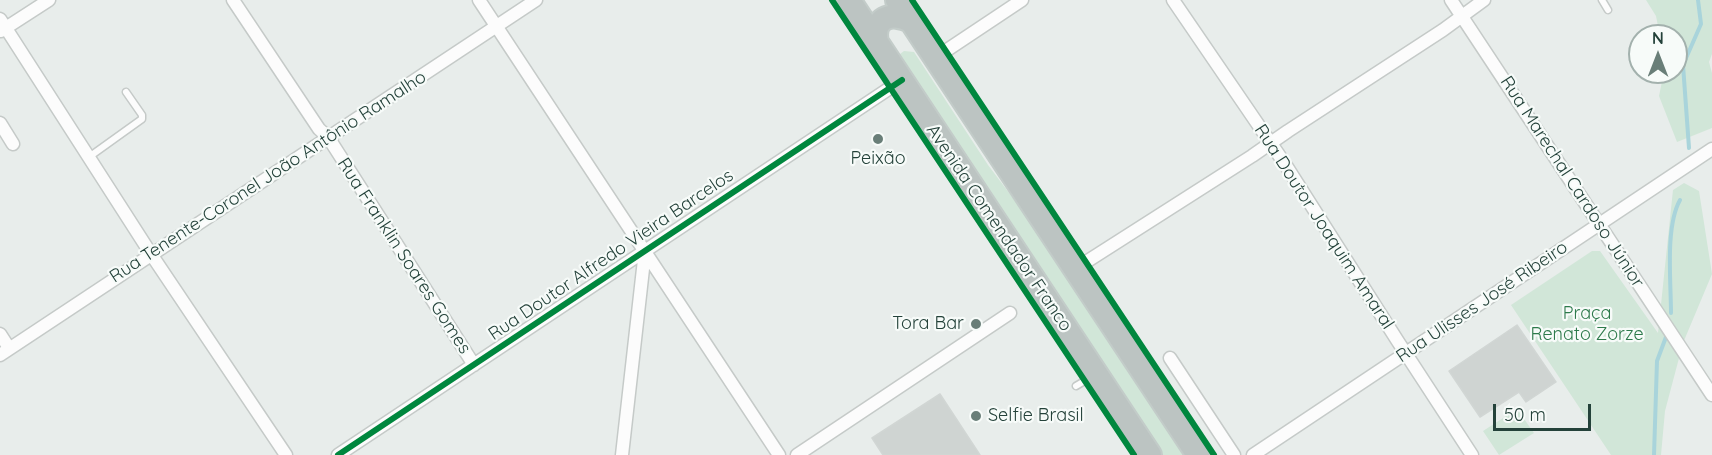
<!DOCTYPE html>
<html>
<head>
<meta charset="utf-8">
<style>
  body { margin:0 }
  #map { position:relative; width:1712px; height:455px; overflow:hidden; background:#e8edeb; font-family:Quicksand,sans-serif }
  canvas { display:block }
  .north { position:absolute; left:1628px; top:24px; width:60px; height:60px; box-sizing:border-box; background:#f7fbf9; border:2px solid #a3b1ad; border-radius:50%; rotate:0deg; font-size:16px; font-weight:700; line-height:24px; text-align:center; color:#24423a }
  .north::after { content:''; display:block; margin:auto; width:21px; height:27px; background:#697e78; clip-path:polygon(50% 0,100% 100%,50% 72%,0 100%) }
  .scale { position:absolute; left:1493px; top:404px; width:98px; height:27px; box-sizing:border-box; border:3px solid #24423a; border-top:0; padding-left:8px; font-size:18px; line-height:21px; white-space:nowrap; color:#24423a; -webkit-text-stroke:4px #f7fbf9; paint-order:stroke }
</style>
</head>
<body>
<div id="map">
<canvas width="1712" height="455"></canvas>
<div class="north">N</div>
<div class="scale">50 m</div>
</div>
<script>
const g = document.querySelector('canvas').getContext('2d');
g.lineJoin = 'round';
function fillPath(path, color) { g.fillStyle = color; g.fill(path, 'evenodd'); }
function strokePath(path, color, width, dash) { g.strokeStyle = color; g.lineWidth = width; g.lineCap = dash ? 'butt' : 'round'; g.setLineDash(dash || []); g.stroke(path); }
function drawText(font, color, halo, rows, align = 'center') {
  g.font = font + ' Quicksand,sans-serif'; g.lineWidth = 4.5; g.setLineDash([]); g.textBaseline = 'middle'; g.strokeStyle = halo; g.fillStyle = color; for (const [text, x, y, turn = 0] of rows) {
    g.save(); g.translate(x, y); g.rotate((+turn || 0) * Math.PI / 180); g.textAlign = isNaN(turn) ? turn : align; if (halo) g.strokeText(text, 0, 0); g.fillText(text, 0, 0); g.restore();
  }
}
const green = new Path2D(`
  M1646,0H1712V54L1709,62L1712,73V128L1677,142L1659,96L1664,72H1676V36H1660L1656,16Z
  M904,51L914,52L988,165L1034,226L1186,455H1160L896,57Z
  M1684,183L1699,191L1712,274L1683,343L1665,411L1661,455H1611L1511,305L1592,251H1600L1658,333L1673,190Z
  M1517,409L1534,433L1499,455L1483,431Z`);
const stream = new Path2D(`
  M1689,148L1683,65L1701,24L1698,0
  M1671,313C1671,281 1665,227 1680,200
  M1654,455L1657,361L1666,337`);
const building = new Path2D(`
  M1517,325L1556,382L1526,402L1519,392L1480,417L1449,371Z
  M940,394L980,455H883L872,438Z`);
const lane = new Path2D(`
  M1602,0L1608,10
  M89,157L142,119V115L126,92
  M1076,386L1093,376`);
const street = new Path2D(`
  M233,0L319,129L328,137L474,365
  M479,0L779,455
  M1173,0L1285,164L1397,340L1472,455
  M1451,0L1712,395
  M0,19L151,254L286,455
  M1,31L49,0
  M935,58L1022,0
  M0,123L13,144
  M1075,269L1252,156L1288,131L1443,30L1484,0
  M0,334L9,348
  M0,355L536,0
  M1170,358L1234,455
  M338,455L902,80
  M622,455L645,251
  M797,455L1010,313
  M1253,455L1712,149`);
const highway = new Path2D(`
  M849,0L1150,455
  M897,0L1198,455
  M877,43C872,18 890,11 911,21`);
const cycleway = new Path2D(`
  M832,0L1134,455
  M912,0L1214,455
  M338,455L902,80`);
const markers = [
  [878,139,6,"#697e78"],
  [976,324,6,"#697e78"],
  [976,416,6,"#697e78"]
];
const poiNames = [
  ["Peixão",878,159],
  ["Tora Bar",964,324,"right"],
  ["Selfie Brasil",988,416,"left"]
];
const streetNames = [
  ["Rua Tenente-Coronel João Antônio Ramalho",268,177,-33],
  ["Rua Marechal Cardoso Júnior",1572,182,57],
  ["Rua Doutor Joaquim Amaral",1324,227,57],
  ["Avenida Comendador Franco",999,228,56],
  ["Rua Doutor Alfredo Vieira Barcelos",611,255,-34],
  ["Rua Franklin Soares Gomes",404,256,57],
  ["Rua Ulisses José Ribeiro",1482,302,-34]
];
const parkNames = [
  ["Praça",1587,314],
  ["Renato Zorze",1587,335]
];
fillPath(green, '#d1e6d8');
strokePath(stream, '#a9d4db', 4);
fillPath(building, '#cfd4d2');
strokePath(building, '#d1d6d4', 1.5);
strokePath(lane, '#c5cac8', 9);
strokePath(street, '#c5cac8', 15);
strokePath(highway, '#c3ccc9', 26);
strokePath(lane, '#fcfcfc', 6);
strokePath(street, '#fcfcfc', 12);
strokePath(highway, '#bcc4c2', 22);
strokePath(cycleway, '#00873e', 6);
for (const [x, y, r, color] of markers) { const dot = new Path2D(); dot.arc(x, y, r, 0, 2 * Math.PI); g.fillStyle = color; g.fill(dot); strokePath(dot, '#f7fbf9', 2); }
drawText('18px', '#24423a', '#f7fbf9', poiNames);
drawText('18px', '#24423a', '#f7fbf9', streetNames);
drawText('18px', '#2d7a4b', '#f7fbf9', parkNames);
</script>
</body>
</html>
